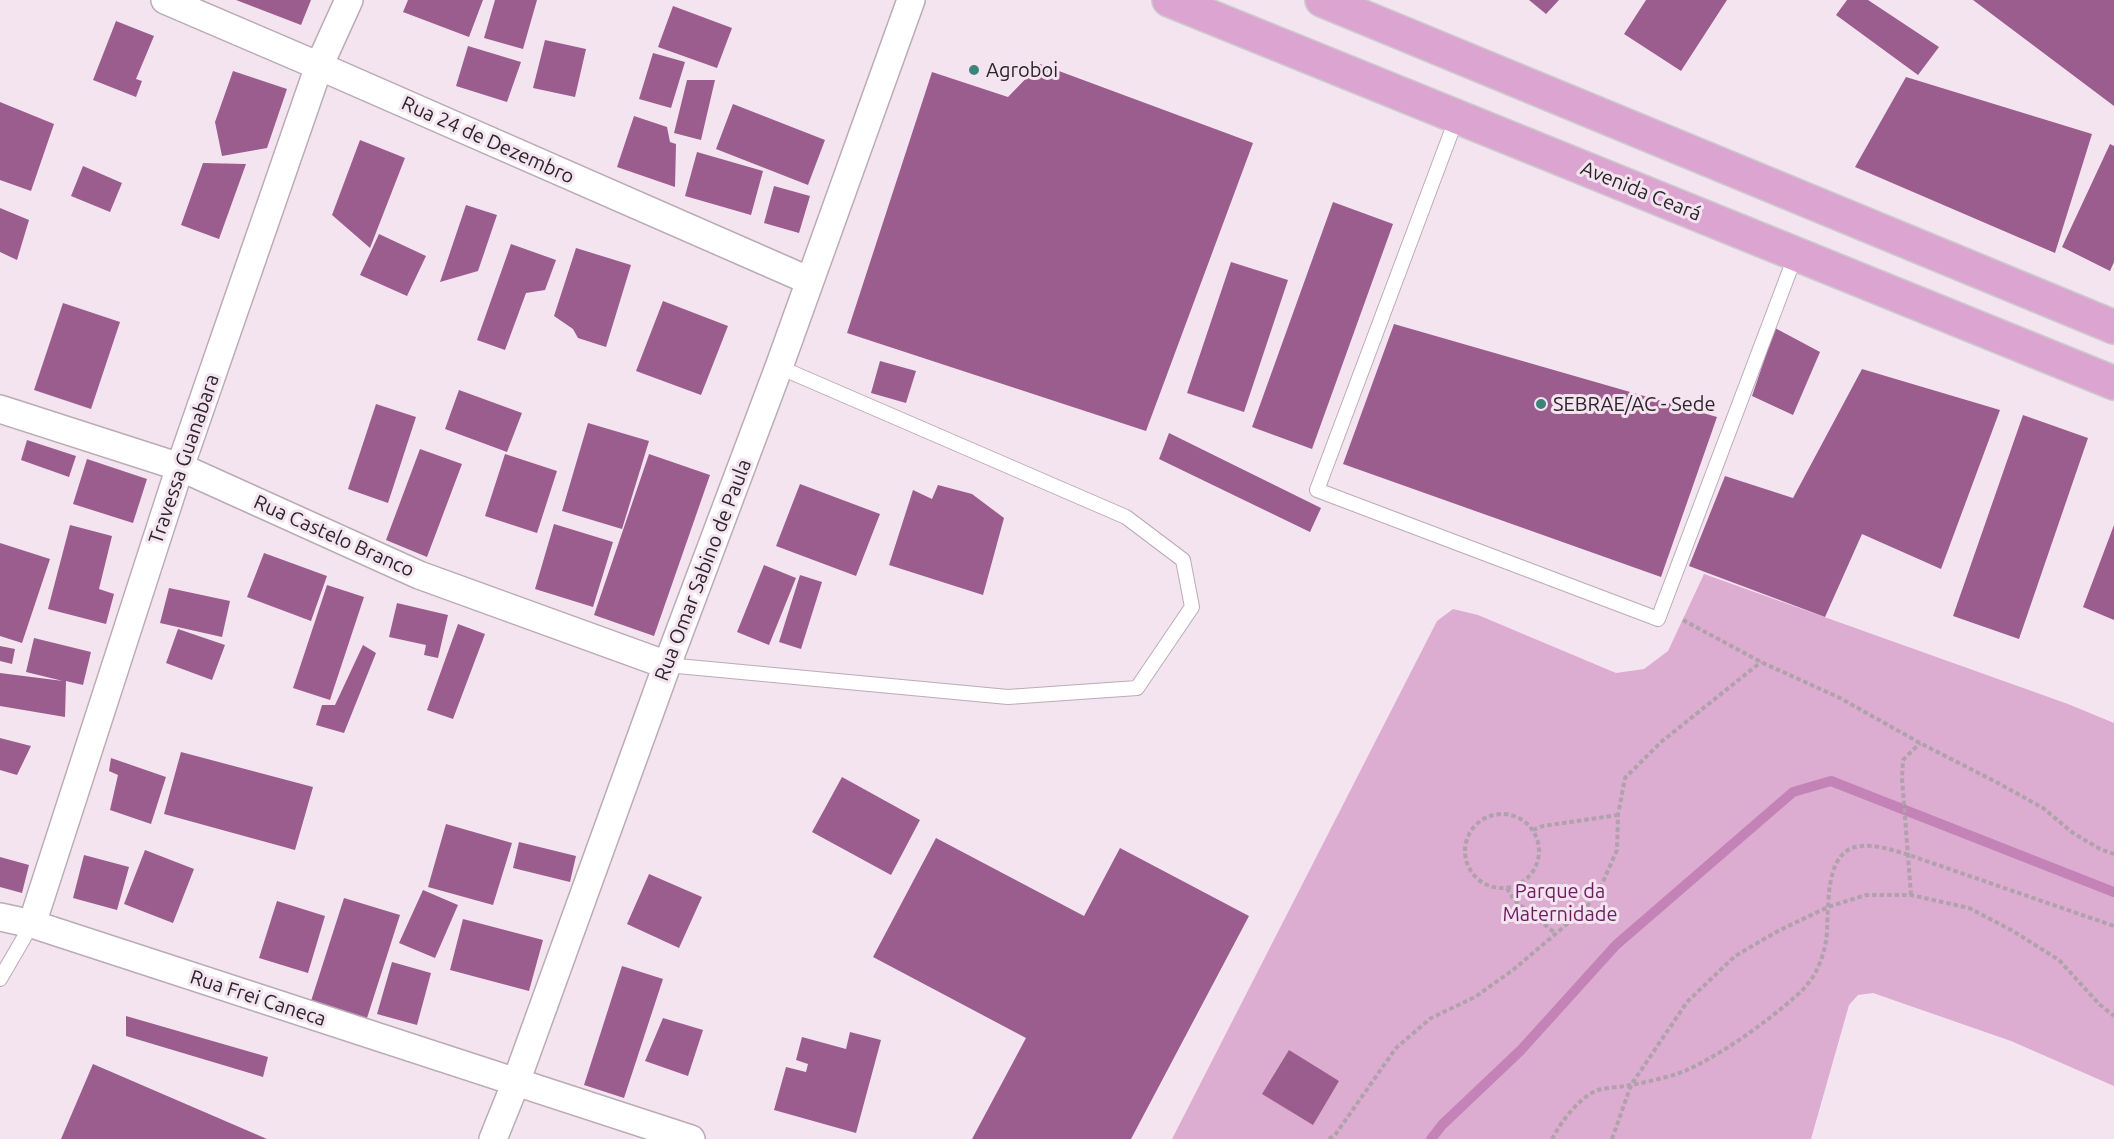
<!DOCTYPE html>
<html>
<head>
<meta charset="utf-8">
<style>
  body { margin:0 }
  canvas { display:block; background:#f4e4f0 }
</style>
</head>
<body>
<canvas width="2114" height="1139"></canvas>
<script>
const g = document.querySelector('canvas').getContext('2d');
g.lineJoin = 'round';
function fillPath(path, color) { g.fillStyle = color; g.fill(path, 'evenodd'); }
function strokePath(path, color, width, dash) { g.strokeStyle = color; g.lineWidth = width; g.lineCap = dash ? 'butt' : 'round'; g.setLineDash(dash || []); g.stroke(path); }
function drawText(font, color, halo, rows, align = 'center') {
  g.font = font + ' Ubuntu,sans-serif'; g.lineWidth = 6; g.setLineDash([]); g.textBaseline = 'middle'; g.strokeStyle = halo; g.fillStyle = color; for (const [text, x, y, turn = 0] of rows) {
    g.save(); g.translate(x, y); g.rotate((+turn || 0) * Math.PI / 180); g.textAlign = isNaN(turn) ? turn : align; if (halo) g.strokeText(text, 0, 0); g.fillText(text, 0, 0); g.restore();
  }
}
const green = new Path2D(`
  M1704,574L2068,704L2114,723V1086L2011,1041L1873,993L1858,995L1849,1005L1811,1139H1172L1437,621L1453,609L1478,615L1616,673L1644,669L1668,651Z`);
const stream = new Path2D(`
  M1431,1139L1442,1125L1521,1050L1616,945L1793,792L1831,781L2114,892`);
const building = new Path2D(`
  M236,0H311L301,25Z
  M408,0H483L469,37L403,12Z
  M495,0H537L523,49L484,38Z
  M1529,0H1559L1546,14Z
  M1646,0H1727L1681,71L1624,34Z
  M1847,0H1868L1939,47L1918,75L1836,15Z
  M1973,0H2114V106Z
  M673,6L732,28L717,68L658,47Z
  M116,21L154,36L136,79L142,81L136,97L93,80Z
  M545,40L586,49L575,97L533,88Z
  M468,46L521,62L507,102L456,86Z
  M653,53L685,62L671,108L639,99Z
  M1040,64L1253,143L1146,431L847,333L932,72L1008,97Z
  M233,71L287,89L267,148L222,156L215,122Z
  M1906,77L2092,134L2055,253L1855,167Z
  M687,80H715L701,140L674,133Z
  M0,102L54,124L31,191L0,180Z
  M733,104L825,140L808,185L716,149Z
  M634,116L667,127L670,142L676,144L675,187L617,167Z
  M360,140L405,158L370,248L332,215Z
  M2110,144L2114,146V262L2110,271L2062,247Z
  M697,152L763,171L751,215L685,196Z
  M203,163L246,164L219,239L181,225Z
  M83,166L122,183L110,212L71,196Z
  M774,186L810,196L799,233L764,223Z
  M1333,202L1393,224L1312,449L1252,427Z
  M466,205L497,215L478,271L440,282Z
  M0,208L29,220L17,260L0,252Z
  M379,234L426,256L407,296L360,275Z
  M511,244L556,260L545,290L526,293L505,350L477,340Z
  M576,248L631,265L606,347L578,338L573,329L554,316Z
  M1231,262L1288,280L1244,412L1187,393Z
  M663,301L728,326L701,395L636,371Z
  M63,303L120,322L91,409L34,390Z
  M1394,324L1717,417L1661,577L1343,464Z
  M1775,328L1820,352L1793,415L1752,396Z
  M880,361L916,371L906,403L871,393Z
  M1862,369L2000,410L1941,569L1862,534L1825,617L1689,566L1725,476L1793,498Z
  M459,390L522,413L507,452L445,429Z
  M376,404L416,417L388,503L348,489Z
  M2023,415L2088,438L2019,639L1953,616Z
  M588,423L649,441L622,529L562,511Z
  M1169,433L1321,508L1310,532L1159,459Z
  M27,440L76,456L69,477L21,460Z
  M420,449L462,464L427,557L386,540Z
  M505,454L557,471L537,533L485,516Z
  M649,454L710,475L654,636L594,615Z
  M87,459L147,479L133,523L73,504Z
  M800,484L880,514L856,576L776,546Z
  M938,485L972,494L1004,518L983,595L889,565L913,490L932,499Z
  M554,524L613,542L593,607L535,589Z
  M70,525L112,536L99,589L114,594L106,624L48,609Z
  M2114,525V620L2083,607Z
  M0,543L50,559L22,643L0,636Z
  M264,553L327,576L311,621L247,597Z
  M764,565L796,578L769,645L737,632Z
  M800,575L822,582L801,649L779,642Z
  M327,585L364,597L330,700L293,688Z
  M169,588L230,601L222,637L160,623Z
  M397,603L448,615L438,658L424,655L426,645L389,637Z
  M458,624L485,634L453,719L427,710Z
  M178,629L225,645L212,680L166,663Z
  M34,638L91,652L83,685L66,681L65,717L0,706V673L63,681L26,672Z
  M363,645L376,653L344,733L316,725L322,705H335Z
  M0,646L15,649L12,664L0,661Z
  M0,738L31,746L17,775L0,770Z
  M181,752L313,787L295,850L164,814Z
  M111,758L166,777L151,824L110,810L118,775L109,771Z
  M842,777L920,820L891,875L812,832Z
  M446,824L512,843L493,905L428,887Z
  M936,838L1084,916L1120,848L1249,916L1131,1139H972L1026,1038L873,957Z
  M519,842L576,856L570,882L513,868Z
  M145,850L194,869L173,923L124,904Z
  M84,855L129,867L117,910L73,898Z
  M0,857L29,865L22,893L0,887Z
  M649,874L702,897L679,948L627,924Z
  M423,890L458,905L435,958L399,943Z
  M344,898L400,915L367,1018L311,1001Z
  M277,901L325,916L308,973L259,958Z
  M463,919L543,940L529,991L450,970Z
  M392,962L431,973L417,1025L377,1014Z
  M622,966L663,979L624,1098L584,1085Z
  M126,1016L268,1057L263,1077L126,1036Z
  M663,1018L703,1030L688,1076L645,1061Z
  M850,1032L881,1040L856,1133L774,1110L786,1067L806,1072L808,1064L796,1060L802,1037L846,1049Z
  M1289,1050L1339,1081L1313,1125L1262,1094Z
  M93,1064L267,1139H61Z`);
const path = new Path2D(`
  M1683,620L1761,662L1840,698L1920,743L1998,783L2043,808L2073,833L2100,849L2114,854
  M1465 851a37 37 0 1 1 74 0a37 37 0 1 1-74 0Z
  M1533,830L1543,826L1618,815
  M1507,888L1514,900L1555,933
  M1911,895L1902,778L1903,760L1920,743
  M1329,1139L1335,1135L1396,1048L1431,1018L1475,997L1513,970L1586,908L1602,884L1617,850L1618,815L1625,778L1661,742L1761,662
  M1552,1139C1561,1122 1579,1097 1598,1090C1607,1088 1617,1087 1625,1086C1643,1083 1671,1077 1687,1070C1722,1054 1767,1022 1796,996C1813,982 1822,963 1826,941C1830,915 1822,856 1855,847C1873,843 1892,850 1909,855L2114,926
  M1612,1139L1631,1085L1687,1002L1735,956L1778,931L1828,907L1866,895H1911L1969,908L2013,931L2059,960L2099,1004L2114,1016`);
const service = new Path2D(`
  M1457,117L1317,490L1658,619L1796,254
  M667,665L1008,697L1137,688L1192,607L1183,560L1126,517L779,367
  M0,979L32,924`);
const minor = new Path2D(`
  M165,0L319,66L810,281
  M0,409L180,467L419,575L667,665
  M0,917L32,924L691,1139
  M32,924L180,467L319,66L349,0
  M493,1139L516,1082L667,665L779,367L911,0`);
const primary = new Path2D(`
  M1169,0L2114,383
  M1322,0L2114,327`);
const markers = [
  [974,70,6,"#3d837b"],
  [1541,404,6,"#3d837b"]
];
const poiNames = [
  ["Agroboi",986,70],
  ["SEBRAE/AC - Sede",1553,404]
];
const streetNames = [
  ["Rua 24 de Dezembro",488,140,24],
  ["Avenida Ceará",1641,191,22],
  ["Travessa Guanabara",184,459,-71],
  ["Rua Castelo Branco",334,536,24],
  ["Rua Omar Sabino de Paula",703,570,-69],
  ["Rua Frei Caneca",258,998,18]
];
const parkNames = [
  ["Parque da",1560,891],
  ["Maternidade",1560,914]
];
fillPath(green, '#ddacd1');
strokePath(stream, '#c483b6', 10);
fillPath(building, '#9b5d8e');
strokePath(service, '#baabb6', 16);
strokePath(minor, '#baabb6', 30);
strokePath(primary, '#cccbcc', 36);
strokePath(path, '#afa2ab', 4, [4.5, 3]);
strokePath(service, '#fff', 14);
strokePath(minor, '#fff', 27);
strokePath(primary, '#dca4d1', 33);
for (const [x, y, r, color] of markers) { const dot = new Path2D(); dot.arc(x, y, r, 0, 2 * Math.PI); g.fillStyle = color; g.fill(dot); strokePath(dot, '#f4e4f0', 2); }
drawText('20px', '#2b2529', '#f4e4f0', poiNames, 'left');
drawText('20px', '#2b2529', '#f4e4f0', streetNames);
drawText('20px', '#6b1e5f', '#f4e4f0', parkNames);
</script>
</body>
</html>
